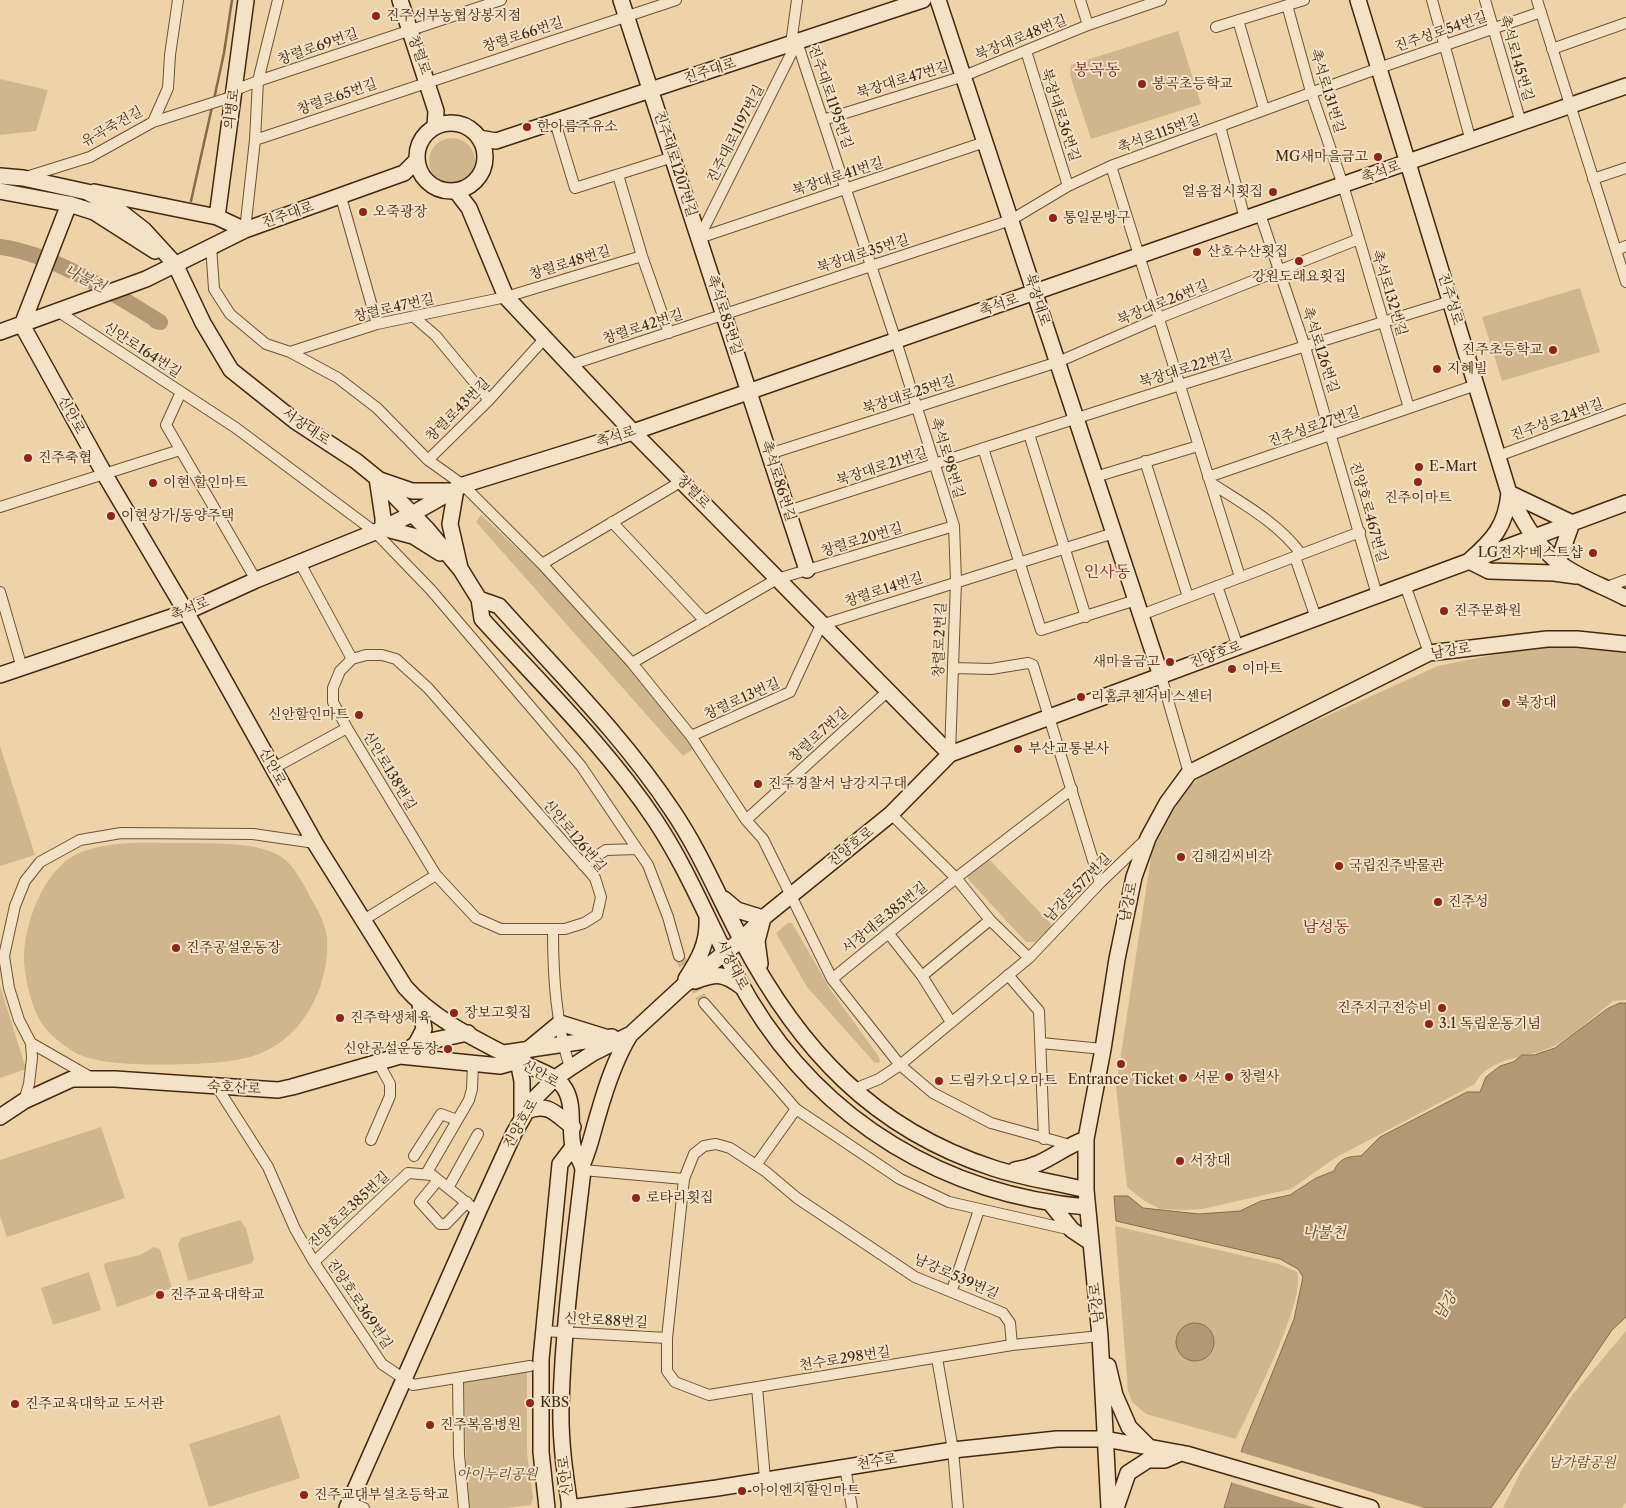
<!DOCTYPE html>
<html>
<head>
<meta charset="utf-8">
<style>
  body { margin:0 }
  canvas { display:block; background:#edd3a7 }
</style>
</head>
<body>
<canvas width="1626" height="1508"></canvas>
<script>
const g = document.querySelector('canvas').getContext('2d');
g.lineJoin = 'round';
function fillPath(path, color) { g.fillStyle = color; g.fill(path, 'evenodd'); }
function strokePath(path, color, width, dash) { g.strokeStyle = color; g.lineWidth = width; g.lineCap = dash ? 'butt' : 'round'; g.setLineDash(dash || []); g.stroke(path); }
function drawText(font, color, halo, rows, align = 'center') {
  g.font = font + ' "Libre Caslon Text","Noto Serif KR",serif'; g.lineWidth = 4; g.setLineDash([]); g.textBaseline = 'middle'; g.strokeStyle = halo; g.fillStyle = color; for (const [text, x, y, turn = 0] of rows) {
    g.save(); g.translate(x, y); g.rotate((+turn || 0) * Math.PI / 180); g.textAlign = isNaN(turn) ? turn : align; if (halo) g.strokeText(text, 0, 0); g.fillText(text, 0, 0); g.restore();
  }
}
const green = new Path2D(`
  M1178,31L1201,104L1091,139L1070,75L1071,65Z
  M0,79L48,90L36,131L0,135Z
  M429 161a23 23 0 1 1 46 0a23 23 0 1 1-46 0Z
  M1580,288L1600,352L1502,381L1482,317Z
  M481,515L600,626L700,744L683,756L476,522Z
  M1564,646L1626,652V1000L1613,1001C1598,1013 1568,1040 1552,1047C1526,1059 1489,1056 1475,1084L1335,1158L1291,1189L1202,1209L1185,1210L1160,1209L1143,1200L1127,1187L1116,1087L1152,850L1184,792L1198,779L1222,763L1438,666L1527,648Z
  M0,746L35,855L0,866Z
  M195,843C223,844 255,842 280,856C294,864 305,887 313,902C319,912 326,926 327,938C330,988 301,1043 250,1057C230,1062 206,1064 186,1064C157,1065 103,1066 78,1054C63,1046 44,1031 37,1015C30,999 25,978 24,961C23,925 44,868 79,853C114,838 158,844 195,843Z
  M987,857L1053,926L1035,942H1026L968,879L969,871Z
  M788,923H792L830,989L879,1057L880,1062L875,1063L807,987L776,933Z
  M0,986L26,1069L0,1078Z
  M101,1127L125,1198L7,1237L0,1216V1160Z
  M240,1220L246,1228L254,1259L252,1263L188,1281L178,1245L181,1238Z
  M1115,1226L1279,1264L1297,1272C1307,1300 1250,1408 1236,1439L1146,1414L1132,1402L1128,1391Z
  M154,1247L160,1249L172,1288L117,1307L104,1266L105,1263L140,1255Z
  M89,1272L101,1310L53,1325L41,1288Z
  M1626,1331V1503L1622,1508H1503L1521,1471L1573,1394Z
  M527,1370V1453L533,1498L531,1505L506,1508H467L464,1379Z
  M280,1415L300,1478L209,1507L189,1444Z`);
const water = new Path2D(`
  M1620,1003H1626V1317L1612,1330L1491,1508H1224L1243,1446L1294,1319L1303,1277L1298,1269L1280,1259L1116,1221L1114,1196H1128L1143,1208L1199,1214L1240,1211L1261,1201L1290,1195L1316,1178L1334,1171C1339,1158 1349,1156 1361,1156L1380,1137L1467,1092H1480L1486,1077L1500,1066L1513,1062L1522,1055H1534L1555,1048L1607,1009Z
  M1176 1342a19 19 0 1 1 38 0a19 19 0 1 1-38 0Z`);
const pier = new Path2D(`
  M1240,1452L1424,1508H1316L1230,1482Z`);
const stream = new Path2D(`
  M214,99L224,53L232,0
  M191,201L212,107`);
const river = new Path2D(`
  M0,247C54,254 114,294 160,322L156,321`);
const streetTunnel = new Path2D(`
  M679,956L704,1003`);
const street = new Path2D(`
  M1080,0L1088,25
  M1432,0L1471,141
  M1485,0L1521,123
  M1537,0L1626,282
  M1287,5L1311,92L1343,185L1409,408
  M1238,20L1264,109
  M1216,27L1304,0
  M797,42L896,341L954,526L956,581L950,754
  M791,44L797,0
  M1552,49L1626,23
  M1026,51L1068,186
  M823,120L964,76L1088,25L1161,0
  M153,122L168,88L170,55L178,0
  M555,122L575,188L673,157
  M1220,126L1245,219
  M255,140L676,0
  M1111,166L1240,577
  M618,175L642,256L669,333
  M26,177L90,157L153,122L228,98L235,90L258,81L501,0
  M1593,179L1626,168
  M341,197L377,324
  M1260,214L1305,347L1377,595
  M245,230L255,140L258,81L278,0
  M699,238L985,142
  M699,238L797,42
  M211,246L214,289L230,314L266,344L290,352L338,378L377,408L428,460L463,485L542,564L632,663L691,736L746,820L763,839L832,979L900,1065L933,1093L991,1123L1070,1145
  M1616,250L1626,246
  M59,312L236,428L375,532L431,590L581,766L648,865L668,917L679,956
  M414,317L436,336L489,400
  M290,352L377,324L506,297L642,256
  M570,365L1011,220L1068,186L1111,166L1379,68L1541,12
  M181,392L166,425L256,580
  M1029,434L1086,617
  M983,448L1041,630L1136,600
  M769,454L1058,362L1159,318L1359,239
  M1498,456L1626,409
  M428,460L489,400L545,338
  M1145,461L1188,597
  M1095,477L1198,446
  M1208,477L1476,385
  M1211,483C1242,503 1280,524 1301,554
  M0,507L180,450
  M788,511L1180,385L1451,301
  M612,522L705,621
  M1295,557L1316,618
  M300,563L352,659
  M542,564L682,481
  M1405,585L1429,653
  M1217,586L1238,647
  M1607,587L1626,580
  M0,592L22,668
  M1141,615L1360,532
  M366,655H382L396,659L428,688L595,878L601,897L597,915L584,923L565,929H501L476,918L436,875L347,728L333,702V688L340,671L352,659Z
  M632,663L777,579L954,526
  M953,668L991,669L1028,663L1033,665L1100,883
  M1161,676L1189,773
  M691,736L790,692L821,625L1114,533
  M272,769L347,728
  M891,814L956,878L990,920L1029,958
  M746,820L888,691
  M583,865L606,850L637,849
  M362,921L436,875
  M553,930C553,977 556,1023 570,1068
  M889,934L922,976L951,1022
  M1008,975L1039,1011L1044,1139
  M922,976L990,920
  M832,979L956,878L1072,789
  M704,1003L796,1109L900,1179L949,1202L1072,1230
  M31,1043L92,1078
  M1041,1043L1103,1049
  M217,1087L268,1167L295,1229L314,1262L382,1364L413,1385L530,1366
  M852,1090L879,1079L900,1065L1029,958L1100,883L1145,840
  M24,1101L29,1084L32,1058L31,1043L19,1020L9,988L4,956L15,906L25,881L40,862L80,840L121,833L253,834L315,843
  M371,1140L390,1096V1084L378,1062
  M414,1156L441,1114L457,1120
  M756,1165L796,1109
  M583,1170L684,1179
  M426,1174L469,1100L472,1089L473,1063
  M438,1180L420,1202L440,1224H446L467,1202
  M448,1188L478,1134
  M314,1262L408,1173L432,1175L478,1212
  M952,1290L979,1210
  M543,1331L667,1338
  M1012,1345L1010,1323L1003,1313L915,1277L797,1198L765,1171L730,1148L716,1144L704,1146L694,1154L684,1179L667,1338V1371L675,1382L709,1395L1012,1345L1100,1336
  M937,1358L953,1450L958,1508
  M458,1378L459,1455L464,1508
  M757,1387L765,1479
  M845,1467L852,1508
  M350,1502L364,1508`);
const secondary = new Path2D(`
  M400,0L436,111L435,127
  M621,0L807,570
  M938,0L1161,676
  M1358,0L1509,493C1521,518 1535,544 1558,562C1578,578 1604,586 1626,598
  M417 157a34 34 0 1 1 68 0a34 34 0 1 1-68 0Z
  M479,138L496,141L923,0
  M0,176L23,178L87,192L117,209L144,230L175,264L203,323L231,370L295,421L356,461L377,478L427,529L461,570L479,599L482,619C541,684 607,748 655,820C693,877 716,942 750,1000C824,1122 945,1195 1087,1207
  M0,191L69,204L94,212L155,251
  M456,191L469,208L506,297L633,432L950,754
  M94,192L217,217L245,230
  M69,204L22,325L105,475L186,612L315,843L405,987C434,1020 478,1040 516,1060C531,1068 556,1074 565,1089C575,1106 569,1128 573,1146C575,1155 582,1160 583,1170C574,1248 563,1327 561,1405C560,1440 565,1474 570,1508
  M217,217L246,0
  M0,332L146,279L245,230L404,173L417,160
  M377,478L383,518V528L413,536L440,553
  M380,480L412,491H448
  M456,489L450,524L460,568
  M1558,562L1572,523L1509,493C1506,526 1493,540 1469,561L1489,571L1554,573L1576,576
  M479,599L499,606C558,672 623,736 672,810C700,851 718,896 741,939C799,1049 873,1129 993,1168C1023,1178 1055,1182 1086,1190
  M0,675L186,612L256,580L375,532L412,514L463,485L633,432L1626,86
  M724,899L737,910L763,918L757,941L760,964
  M686,979C699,959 708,943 707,919
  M695,981C717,973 724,973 742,987
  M416,1044L424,1029L420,1004
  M525,1052L560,1023L605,1037
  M504,1053L612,1037
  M400,1056L500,1066L518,1061L522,1081V1117
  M526,1111C549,1102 555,1114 573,1127
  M0,1117L24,1101L72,1079H115L278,1090L292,1087L400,1056L416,1044L468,1033
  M583,1163C590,1147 593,1131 598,1115C606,1087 615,1059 630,1035
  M1015,1170C1047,1165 1058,1149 1086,1139
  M1051,1204L1072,1230L1090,1242
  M1108,1366L1115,1395L1129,1427L1148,1446
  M347,1508L478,1212L514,1133L533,1100L554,1079L570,1068L593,1053L631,1034L684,985L741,940L763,918L891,814L950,754L1626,503
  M547,1508L541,1452V1359L560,1164L573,1147
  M569,1508L717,1488L953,1450L1057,1439H1105L1186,1454L1371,1508
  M1109,1508L1100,1336L1086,1190V1139L1103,1049L1117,959L1134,877L1148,838L1167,803L1189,773L1429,653L1547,639H1577L1626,644
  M1116,1508L1128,1473L1148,1460H1165L1181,1453`);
const markers = [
  [376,16,5,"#8f2418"],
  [1142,84,5,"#8f2418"],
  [527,127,5,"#8f2418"],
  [1378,157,5,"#8f2418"],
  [1273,192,5,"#8f2418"],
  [363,212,5,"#8f2418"],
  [1053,218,5,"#8f2418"],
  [1197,252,5,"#8f2418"],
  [1299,261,5,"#8f2418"],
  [1553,350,5,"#8f2418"],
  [1437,369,5,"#8f2418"],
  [28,458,5,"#8f2418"],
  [1419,467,5,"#8f2418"],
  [1418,482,5,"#8f2418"],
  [153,483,5,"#8f2418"],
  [111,516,5,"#8f2418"],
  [1593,553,5,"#8f2418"],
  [1444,611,5,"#8f2418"],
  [1170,662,5,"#8f2418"],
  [1232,669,5,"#8f2418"],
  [1081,697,5,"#8f2418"],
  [1506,703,5,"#8f2418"],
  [359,715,5,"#8f2418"],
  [1018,749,5,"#8f2418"],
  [758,784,5,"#8f2418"],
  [1181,857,5,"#8f2418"],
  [1339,866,5,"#8f2418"],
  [1438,902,5,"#8f2418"],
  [176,948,5,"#8f2418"],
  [1442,1008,5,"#8f2418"],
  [454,1013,5,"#8f2418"],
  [340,1018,5,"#8f2418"],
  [1429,1024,5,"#8f2418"],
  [448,1049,5,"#8f2418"],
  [1121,1064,5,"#8f2418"],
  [1229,1077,5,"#8f2418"],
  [1183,1078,5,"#8f2418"],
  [939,1081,5,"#8f2418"],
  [1180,1161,5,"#8f2418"],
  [636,1198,5,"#8f2418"],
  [160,1295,5,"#8f2418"],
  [530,1403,5,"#8f2418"],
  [15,1404,5,"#8f2418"],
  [430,1425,5,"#8f2418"],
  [742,1491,5,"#8f2418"],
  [304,1495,5,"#8f2418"]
];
const poiNames = [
  ["진주서부농협상봉지점",386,16],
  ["봉곡초등학교",1152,84],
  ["한아름주유소",537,127],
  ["MG새마을금고",1368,157,"right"],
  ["얼음접시횟집",1263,192,"right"],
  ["오죽광장",373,212],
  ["통일문방구",1063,218],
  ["산호수산횟집",1207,252],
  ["강원도래요횟집",1299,277,"center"],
  ["진주초등학교",1543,350,"right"],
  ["지혜빌",1447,369],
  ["진주축협",38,458],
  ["E-Mart",1429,467],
  ["이현 할인마트",163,483],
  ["진주이마트",1418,498,"center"],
  ["이현상가/동양주택",121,516],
  ["LG전자 베스트샵",1583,553,"right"],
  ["진주문화원",1454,611],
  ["새마을금고",1160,662,"right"],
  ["이마트",1242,669],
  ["리홈쿠첸서비스센터",1091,697],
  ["북장대",1516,703],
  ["신안할인마트",349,715,"right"],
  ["부산교통본사",1028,749],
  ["진주경찰서 남강지구대",768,784],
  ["김해김씨비각",1191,857],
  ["국립진주박물관",1349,866],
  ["진주성",1448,902],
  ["진주공설운동장",186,948],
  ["진주지구전승비",1432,1008,"right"],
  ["장보고횟집",464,1013],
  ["진주학생체육",350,1018],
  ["3.1 독립운동기념",1439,1024],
  ["신안공설운동장",438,1049,"right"],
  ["창렬사",1239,1077],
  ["서문",1193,1078],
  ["Entrance Ticket",1121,1080,"center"],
  ["드림카오디오마트",949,1081],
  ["서장대",1190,1161],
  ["로타리횟집",646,1198],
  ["진주교육대학교",170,1295],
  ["KBS",540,1403],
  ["진주교육대학교 도서관",25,1404],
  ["진주복음병원",440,1425],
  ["아이엔지할인마트",752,1491],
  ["진주교대부설초등학교",314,1495]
];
const streetNames = [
  ["진주성로54번길",1441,32,-19],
  ["창렬로66번길",523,35,-18],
  ["북장대로48번길",1021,38,-22],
  ["창렬로69번길",318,47,-19],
  ["창렬로",419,55,71],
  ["촉석로145번길",1516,58,74],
  ["진주대로",710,71,-18],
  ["북장대로47번길",903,80,-17],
  ["촉석로131번길",1327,91,73],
  ["창렬로65번길",337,97,-19],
  ["진주대로1195번길",830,97,71],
  ["의병로",232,109,-82],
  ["북장대로36번길",1060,115,72],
  ["유곡죽전길",112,127,-29],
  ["진주대로1197번길",736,134,-63],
  ["촉석로115번길",1159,134,-20],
  ["진주대로1207번길",675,164,72],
  ["촉석로",1381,172,-19],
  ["북장대로41번길",838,177,-18],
  ["진주대로",288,215,-19],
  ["북장대로35번길",863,254,-18],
  ["창렬로48번길",570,263,-17],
  ["촉석로132번길",1389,293,73],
  ["진주성로",1450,299,73],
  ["북장대로",1037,300,72],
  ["북장대로26번길",1163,303,-22],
  ["촉석로",999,305,-19],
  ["창렬로47번길",394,308,-13],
  ["촉석로85번길",724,315,72],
  ["창렬로42번길",643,327,-18],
  ["신안로164번길",142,350,33],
  ["촉석로126번길",1320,350,72],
  ["북장대로22번길",1186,369,-17],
  ["북장대로25번길",909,395,-18],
  ["창렬로43번길",458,410,-45],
  ["신안로",71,415,61],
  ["진주성로24번길",1557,420,-20],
  ["서장대로",306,427,34],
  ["진주성로27번길",1314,427,-19],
  ["촉석로",616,437,-18],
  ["촉석로98번길",947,458,73],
  ["북장대로21번길",882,467,-18],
  ["촉석로86번길",778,481,72],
  ["창렬로",693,492,46],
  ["진양호로467번길",1368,512,74],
  ["창렬로20번길",862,540,-17],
  ["창렬로14번길",884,590,-18],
  ["촉석로",190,609,-22],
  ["창렬로2번길",940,640,-88],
  ["남강로",1451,651,-9],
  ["진양호로",1216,655,-20],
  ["창렬로13번길",742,699,-24],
  ["창렬로7번길",819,735,-42],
  ["신안로",272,767,61],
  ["신안로138번길",389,771,59],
  ["신안로126번길",574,836,50],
  ["진양호로",851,847,-39],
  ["남강로577번길",1078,888,-46],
  ["남강로",1129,902,-78],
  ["서장대로385번길",885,918,-39],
  ["서장대로",732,965,63],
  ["신안로",540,1074,30],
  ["숙호산로",234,1088,3],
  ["진양호로",521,1124,-60],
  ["진양호로385번길",349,1210,-43],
  ["남강로539번길",956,1277,24],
  ["남강로",1097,1303,-96],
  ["진양호로369번길",359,1304,56],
  ["신안로88번길",606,1321,3],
  ["천수로298번길",845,1359,-9],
  ["천수로",877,1462,-9],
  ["신안로",566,1476,-97]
];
const parkNames = [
  ["남가람공원",1582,1463],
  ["아이누리공원",497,1475]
];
const waterNames = [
  ["나불천",85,279,26],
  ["나불천",1324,1233,1],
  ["남강",1446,1306,-60]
];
const quarterNames = [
  ["봉곡동",1097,70],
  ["인사동",1107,572],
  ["남성동",1326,927]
];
fillPath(green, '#d0b68d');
fillPath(water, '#b39973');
strokePath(water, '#866c4a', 1);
fillPath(pier, '#edd3a7');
strokePath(stream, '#866c4a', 2.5);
strokePath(river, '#b39973', 16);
strokePath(streetTunnel, '#cbb188', 10, [10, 5]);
strokePath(street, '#6e5334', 12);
strokePath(secondary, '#43280d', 18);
strokePath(street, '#f3e2c6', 10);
strokePath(secondary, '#f3e2c6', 15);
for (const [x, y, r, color] of markers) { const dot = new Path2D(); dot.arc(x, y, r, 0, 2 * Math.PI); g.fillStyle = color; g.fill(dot); strokePath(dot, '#f3e2c6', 2); }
drawText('14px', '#43280d', '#f3e2c6', poiNames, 'left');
drawText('14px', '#43280d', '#f3e2c6', streetNames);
drawText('italic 14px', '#5f4427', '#f3e2c6', parkNames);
drawText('italic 15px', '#5f4426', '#f3e2c6', waterNames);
drawText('16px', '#7a1f14', '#f3e2c6', quarterNames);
</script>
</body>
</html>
